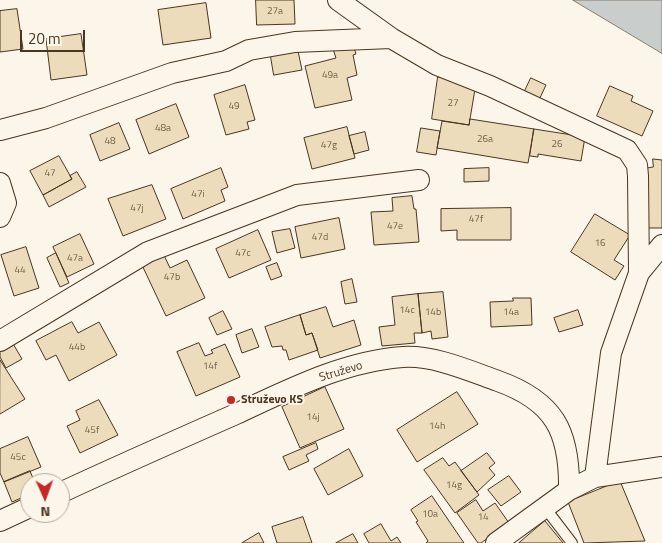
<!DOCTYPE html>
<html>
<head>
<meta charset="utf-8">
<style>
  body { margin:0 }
  #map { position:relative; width:662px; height:543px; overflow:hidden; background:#fbf6e9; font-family:"Titillium Web",sans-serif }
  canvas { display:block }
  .north { position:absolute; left:20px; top:473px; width:50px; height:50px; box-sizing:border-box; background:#fbf6e9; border:1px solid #b4a999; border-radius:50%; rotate:178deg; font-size:14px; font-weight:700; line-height:20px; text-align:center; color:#4a3520 }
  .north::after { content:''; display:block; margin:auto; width:18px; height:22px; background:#c62828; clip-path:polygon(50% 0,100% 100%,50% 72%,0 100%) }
  .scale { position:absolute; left:20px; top:30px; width:65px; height:22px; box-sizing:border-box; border:2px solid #4a3520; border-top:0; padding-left:6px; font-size:15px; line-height:18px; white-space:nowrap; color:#4a3520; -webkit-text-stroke:4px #fbf6e9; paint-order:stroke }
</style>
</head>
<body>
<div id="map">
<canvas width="662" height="543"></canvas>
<div class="north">N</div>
<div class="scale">20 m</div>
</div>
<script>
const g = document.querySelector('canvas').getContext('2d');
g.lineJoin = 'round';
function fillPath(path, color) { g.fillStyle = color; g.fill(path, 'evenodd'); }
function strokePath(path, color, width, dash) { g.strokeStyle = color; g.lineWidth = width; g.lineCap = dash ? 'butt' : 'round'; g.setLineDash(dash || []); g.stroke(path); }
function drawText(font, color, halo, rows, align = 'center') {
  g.font = font + ' "Titillium Web",sans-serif'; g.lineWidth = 4; g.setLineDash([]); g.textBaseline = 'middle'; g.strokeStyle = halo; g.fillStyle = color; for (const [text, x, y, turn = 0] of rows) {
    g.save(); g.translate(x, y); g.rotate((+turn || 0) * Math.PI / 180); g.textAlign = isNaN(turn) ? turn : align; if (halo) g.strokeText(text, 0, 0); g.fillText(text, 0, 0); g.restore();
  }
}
const water = new Path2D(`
  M573,0H662V53Z`);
const building = new Path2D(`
  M256,0H294L295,24L257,25Z
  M206,3L211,38L163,45L158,10Z
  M17,9L23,49L0,52V11Z
  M81,34L87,75L51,80L46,39Z
  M353,44L356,54L353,55L357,75L347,78L352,100L315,108L305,66L336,58L333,49Z
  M270,51H298L302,70L274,75Z
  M438,77L476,83L469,125L432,119Z
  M531,78L546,85L539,100L524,93Z
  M245,85L255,120L247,122L249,129L226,135L214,95Z
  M610,86L633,96L631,101L653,111L642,136L597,116Z
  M176,104L189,137L149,154L136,120Z
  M470,119L534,129L528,163L437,148L442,121L469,125Z
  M119,123L130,149L100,161L90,135Z
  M347,127L355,158L312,169L304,138Z
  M421,128L440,131L436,155L417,152Z
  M534,129L585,137L581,161L538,154V157L530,156Z
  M365,132L369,150L354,154L349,136Z
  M59,156L72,179L43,195L30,171Z
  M653,159L662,160V228H646L647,168L653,167Z
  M221,168L228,187L221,190L225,201L183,219L171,189Z
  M489,168V181L464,182V169Z
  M77,172L86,187L49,207L43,195L72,179L70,176Z
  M152,185L166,219L123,236L108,199Z
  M412,196L414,209H416L419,242L374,245L371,212L393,211L392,198Z
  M511,208V240H457V230L441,231V209Z
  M595,214L630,235L614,260L624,266L615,280L571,252Z
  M339,218L345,249L301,258L295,227Z
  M290,229L295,248L277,253L272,232Z
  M258,230L271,260L229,278L216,249Z
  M80,234L94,264L67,277L53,247Z
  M26,247L39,288L14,296L1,255Z
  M56,253L69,283L60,287L47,258Z
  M163,253L170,268L187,260L205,298L166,316L141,263Z
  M277,263L282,276L271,280L266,267Z
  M352,279L357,302L345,304L341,282Z
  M443,292L448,337L432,339L431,331L422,333L418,294Z
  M418,294L422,333H414L415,343L382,346L379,327L395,325L392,297Z
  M513,298H531L532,325L491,327L490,302L513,301Z
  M326,307L333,327L354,320L361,345L320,358L312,333L306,335L300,315Z
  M578,310L583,325L559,332L554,318Z
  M223,311L232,329L217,335L209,318Z
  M300,315L306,335L312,333L318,350L289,360L286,350H283L282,346L272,347L265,327Z
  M72,322L78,333L99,322L117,355L69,381L56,355L46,360L36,341Z
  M252,329L259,347L242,353L236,335Z
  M12,342L22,359L6,368L0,357V350Z
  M199,343L205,356L213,353L211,350L225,344L240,377L196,396L177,352Z
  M0,360L25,399L0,414Z
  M325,387L344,429L300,448L282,407Z
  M457,392L478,424L417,462L397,430Z
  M99,400L118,435L80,453L67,426L80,420L76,411Z
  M28,437L41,467L4,482L0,473V449Z
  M316,443L318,449L306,455L309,461L289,470L283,457Z
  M349,449L363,476L328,495L314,469Z
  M487,453L495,463L489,468L495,475L477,492L461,471Z
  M443,458L449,466L455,462L479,495L455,513L424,470Z
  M30,471L35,483H30V494L12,502L4,482Z
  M509,476L521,492L501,506L488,490Z
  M620,481L645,541L584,543L568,502Z
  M432,496L464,543H426L428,541L416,522L418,521L411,510Z
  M476,500L483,511L495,503L509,523L481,543H478L457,513Z
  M303,517L312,543H277L272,527Z
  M545,521L563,543H519Z
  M381,524L391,541L397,537L401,543H369L364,534Z
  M259,533L264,543H242Z
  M353,534L358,543H336Z`);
const service = new Path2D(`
  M546,509L572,543`);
const minor = new Path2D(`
  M338,0L391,38L437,65L490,86L627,150L637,165L638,176L639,273
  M0,130L46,118L172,73L226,61L249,50L295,42L391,38
  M0,183L6,203L0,217
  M0,341L148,252L297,195L419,180
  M595,477L662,467
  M60,493C118,466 177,440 236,414C288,390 344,361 403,357C434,355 470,371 498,381C554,401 570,431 569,490
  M0,521L30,507
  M496,543L569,490L595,477L611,353L639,273L662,245`);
const markers = [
  [231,400,5,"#c62828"]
];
const numberNames = [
  ["27a",275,12],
  ["49a",330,76],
  ["27",453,104],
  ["49",234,107],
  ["48a",163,129],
  ["26a",485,140],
  ["48",110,142],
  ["26",557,145],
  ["47g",329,146],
  ["47",50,174],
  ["47i",198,195],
  ["47j",137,209],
  ["47f",476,220],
  ["47e",395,227],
  ["47d",320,238],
  ["16",600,244],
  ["47c",243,254],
  ["47a",75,259],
  ["44",20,271],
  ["47b",172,278],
  ["14c",407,311],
  ["14b",433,313],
  ["14a",511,313],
  ["44b",77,348],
  ["14f",210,367],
  ["14j",313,418],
  ["14h",437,427],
  ["45f",92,431],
  ["45c",18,458],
  ["14g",454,486],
  ["10a",430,515],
  ["14",483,518]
];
const streetNames = [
  ["Struževo",341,372,-17]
];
const poiNames = [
  ["Struževo KS",241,400]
];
fillPath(water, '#c9cecd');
strokePath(water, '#887966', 1);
fillPath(building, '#ecdcbc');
strokePath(building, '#4a3520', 1);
strokePath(service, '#4a3520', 12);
strokePath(minor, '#4a3520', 22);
strokePath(service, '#fbf6e9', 10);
strokePath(minor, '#fbf6e9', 20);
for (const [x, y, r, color] of markers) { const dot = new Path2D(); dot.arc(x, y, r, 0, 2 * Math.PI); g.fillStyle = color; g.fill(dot); strokePath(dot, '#fbf6e9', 2); }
drawText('10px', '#725f47', null, numberNames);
drawText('12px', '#4a3520', '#fbf6e9', streetNames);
drawText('bold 12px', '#4a3520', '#fbf6e9', poiNames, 'left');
</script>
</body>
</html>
